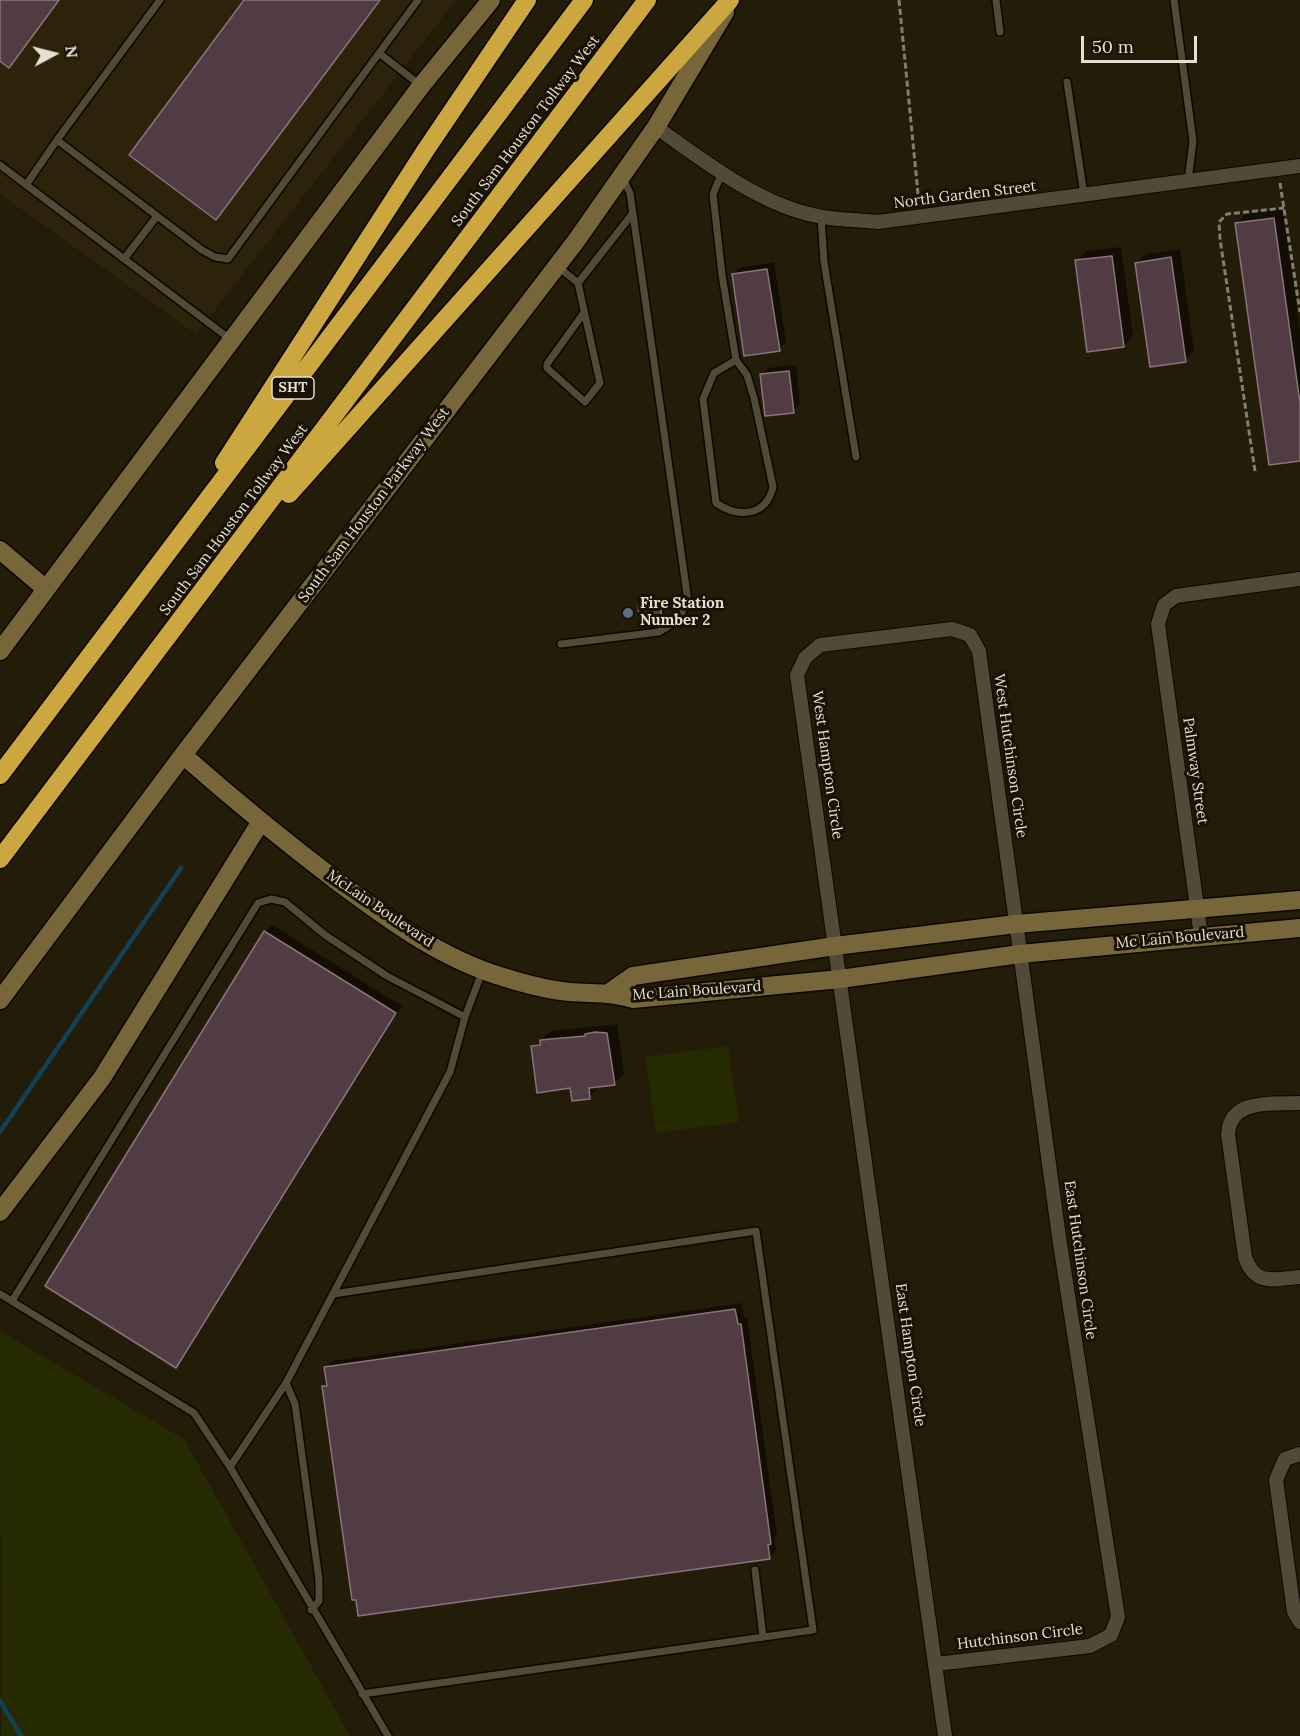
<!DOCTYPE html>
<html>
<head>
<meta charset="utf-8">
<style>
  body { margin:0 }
  #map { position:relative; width:1300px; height:1736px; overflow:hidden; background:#221c09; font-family:Lora,serif }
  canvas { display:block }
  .north { position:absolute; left:24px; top:24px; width:60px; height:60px; -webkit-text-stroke:4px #191203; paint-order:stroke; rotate:83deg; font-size:16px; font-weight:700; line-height:24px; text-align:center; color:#e4e0d5 }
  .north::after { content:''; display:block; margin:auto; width:21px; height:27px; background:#e4e0d5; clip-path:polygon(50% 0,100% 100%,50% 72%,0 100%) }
  .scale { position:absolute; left:1081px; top:36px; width:116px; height:27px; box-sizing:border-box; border:3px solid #e4e0d5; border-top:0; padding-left:8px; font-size:18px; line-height:21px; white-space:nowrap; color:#e4e0d5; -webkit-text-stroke:4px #191203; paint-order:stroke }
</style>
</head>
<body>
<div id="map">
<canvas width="1300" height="1736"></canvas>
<div class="north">N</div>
<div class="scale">50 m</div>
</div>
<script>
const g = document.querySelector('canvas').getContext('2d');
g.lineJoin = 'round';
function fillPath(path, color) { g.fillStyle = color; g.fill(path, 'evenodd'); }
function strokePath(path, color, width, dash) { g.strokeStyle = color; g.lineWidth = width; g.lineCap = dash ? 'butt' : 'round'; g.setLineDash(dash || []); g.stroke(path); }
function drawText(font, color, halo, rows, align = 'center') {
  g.font = font + ' Lora,serif'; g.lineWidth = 6; g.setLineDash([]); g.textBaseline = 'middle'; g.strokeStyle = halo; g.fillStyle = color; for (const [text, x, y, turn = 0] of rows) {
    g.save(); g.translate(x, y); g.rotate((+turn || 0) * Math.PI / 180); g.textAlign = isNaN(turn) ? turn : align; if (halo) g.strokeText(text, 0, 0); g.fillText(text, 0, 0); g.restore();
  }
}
const built = new Path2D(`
  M0,0H456L196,334L0,194Z`);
const green = new Path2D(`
  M728,1046L739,1122L656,1133L645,1057Z
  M0,1331L184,1439L350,1736H1Z`);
const shadow = new Path2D(`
  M246,0H380L216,219Z
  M1283,209L1300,329V459L1237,224L1246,214Z
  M1121,247L1133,336L1123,346L1077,261L1086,251Z
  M1180,249L1194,351L1185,360L1136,263L1146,254Z
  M774,262L786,342L779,349L733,275L740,268Z
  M796,365L800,404L793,411L761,375L768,368Z
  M664,600L665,612L661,616L640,607L644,603Z
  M272,925L402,1006L183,1359L176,1366L47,1285L265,932Z
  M617,1024L624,1074L614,1083L599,1085L590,1097L571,1086L532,1047L551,1031Z
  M742,1303L744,1318H747L777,1535L774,1538L776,1550L769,1557L324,1387L328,1383L326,1368L333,1361Z`);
const stream = new Path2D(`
  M0,1132L181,868
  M0,1701L21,1736`);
const building = new Path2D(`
  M0,0H59L9,68L0,61Z
  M244,0H380L216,220L129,155Z
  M1274,218L1300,403V461L1269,465L1235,223Z
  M1112,256L1124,347L1087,352L1075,260Z
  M1171,257L1186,362L1150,367L1135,263Z
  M767,269L780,351L744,356L732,274Z
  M789,371L794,413L765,416L760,374Z
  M660,603L662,617L640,621L638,607Z
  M264,931L396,1013L176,1368L45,1286Z
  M595,1032L607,1033L615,1085L589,1088L590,1099L572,1101L570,1088L537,1093L531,1046L540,1045V1040L585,1036V1034Z
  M735,1309L738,1324H741L771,1544L768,1545L770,1559L358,1616L356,1600H352L322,1386H327L324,1367Z`);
const path = new Path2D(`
  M899,0L919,204
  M1280,183L1300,312
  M1255,471L1220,239L1219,222L1227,214L1284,208`);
const lane = new Path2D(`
  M160,0L57,140L202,250L215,257L228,259L418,0
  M996,0L1000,32
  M1174,0L1193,141L1188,181
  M379,53L420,85
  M1067,82L1084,195
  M0,165L230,339
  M722,173L713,194L722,275L736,360L747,375L754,398L773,487C766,517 738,518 716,503L703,399L714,373L736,360
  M26,185L57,140
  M821,217L824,262L856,457
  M124,259L157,216
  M557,266L578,283L600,383L585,402L547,368V364L583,314
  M578,283L633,213
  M561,644L659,632L677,621L688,601L630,193L623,179
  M0,1294L194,1413L230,1467L388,1736
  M333,1294L756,1231L813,1630L362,1694
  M12,1301L258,903L271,899L285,902L325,935L387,976L465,1017
  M286,1383L295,1404L319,1580V1601L311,1610
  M230,1467L286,1383L450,1072L465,1017L482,972
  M755,1570L763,1637`);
const street = new Path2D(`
  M656,127C704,161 763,208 823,217C841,220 860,220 878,222L1300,166
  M1201,936L1158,624L1164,605L1176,596L1300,579
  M1300,1103C1273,1104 1230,1098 1228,1134L1245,1257C1255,1287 1275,1279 1300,1277
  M1300,1454L1285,1459L1276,1480L1294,1612L1300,1622
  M936,1664L1090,1646L1111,1635L1118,1617L1059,1237L979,651L970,635L952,629L820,645L805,658L797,675L945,1736`);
const secondary = new Path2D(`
  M0,550L46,589
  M0,651L421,86L491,0
  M183,755C233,799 284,841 338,882C389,920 442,959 503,977C525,984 548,990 570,992C594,994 610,992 633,999L840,979L1020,954L1300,928
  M610,992L633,976L835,946L1016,924L1300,900
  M0,1000L183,755L576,241L656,127L725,12
  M0,1212L102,1078L260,823`);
const highway = new Path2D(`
  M224,463L425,151L527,0
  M289,494L730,0
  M0,775L584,0
  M0,859L647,0`);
const markers = [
  [628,613,6,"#5c6f8a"]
];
const shields = [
  [293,388,42]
];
const shieldNames = [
  ["SHT",293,388]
];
const streetNames = [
  ["South Sam Houston Tollway West",526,131,-53],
  ["North Garden Street",965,195,-7],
  ["South Sam Houston Parkway West",374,505,-53],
  ["South Sam Houston Tollway West",234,520,-53],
  ["West Hutchinson Circle",1010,756,82],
  ["West Hampton Circle",827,765,82],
  ["Palmway Street",1195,771,82],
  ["McLain Boulevard",380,909,34],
  ["Mc Lain Boulevard",1180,938,-5],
  ["Mc Lain Boulevard",697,991,-4],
  ["East Hutchinson Circle",1080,1260,82],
  ["East Hampton Circle",910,1355,82],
  ["Hutchinson Circle",1020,1637,-7]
];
const poiNames = [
  ["Fire Station",640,604],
  ["Number 2",640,621]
];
fillPath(built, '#2d230a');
fillPath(green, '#262a00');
fillPath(shadow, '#0007');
strokePath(stream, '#124158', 4.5);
fillPath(building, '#523c44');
strokePath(building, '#8b747c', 1.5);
strokePath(lane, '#0c0600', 10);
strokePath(street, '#0c0600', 16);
strokePath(secondary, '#0c0600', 21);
strokePath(highway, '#0c0600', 21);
strokePath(path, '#837e6f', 3, [6, 3]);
strokePath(lane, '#514a37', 7);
strokePath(street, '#514a37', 14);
strokePath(secondary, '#766639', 18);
strokePath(highway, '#cca63e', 18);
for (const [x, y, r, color] of markers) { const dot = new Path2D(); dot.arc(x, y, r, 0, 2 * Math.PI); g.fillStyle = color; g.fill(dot); strokePath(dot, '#191203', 2); }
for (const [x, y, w] of shields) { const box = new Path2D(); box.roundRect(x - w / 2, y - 11, w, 22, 4.5); g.fillStyle = '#191203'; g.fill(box); strokePath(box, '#e4e0d5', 1.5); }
drawText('bold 14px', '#e4e0d5', null, shieldNames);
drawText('15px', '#e4e0d5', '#191203', streetNames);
drawText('bold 15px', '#e4e0d5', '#191203', poiNames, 'left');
</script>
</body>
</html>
